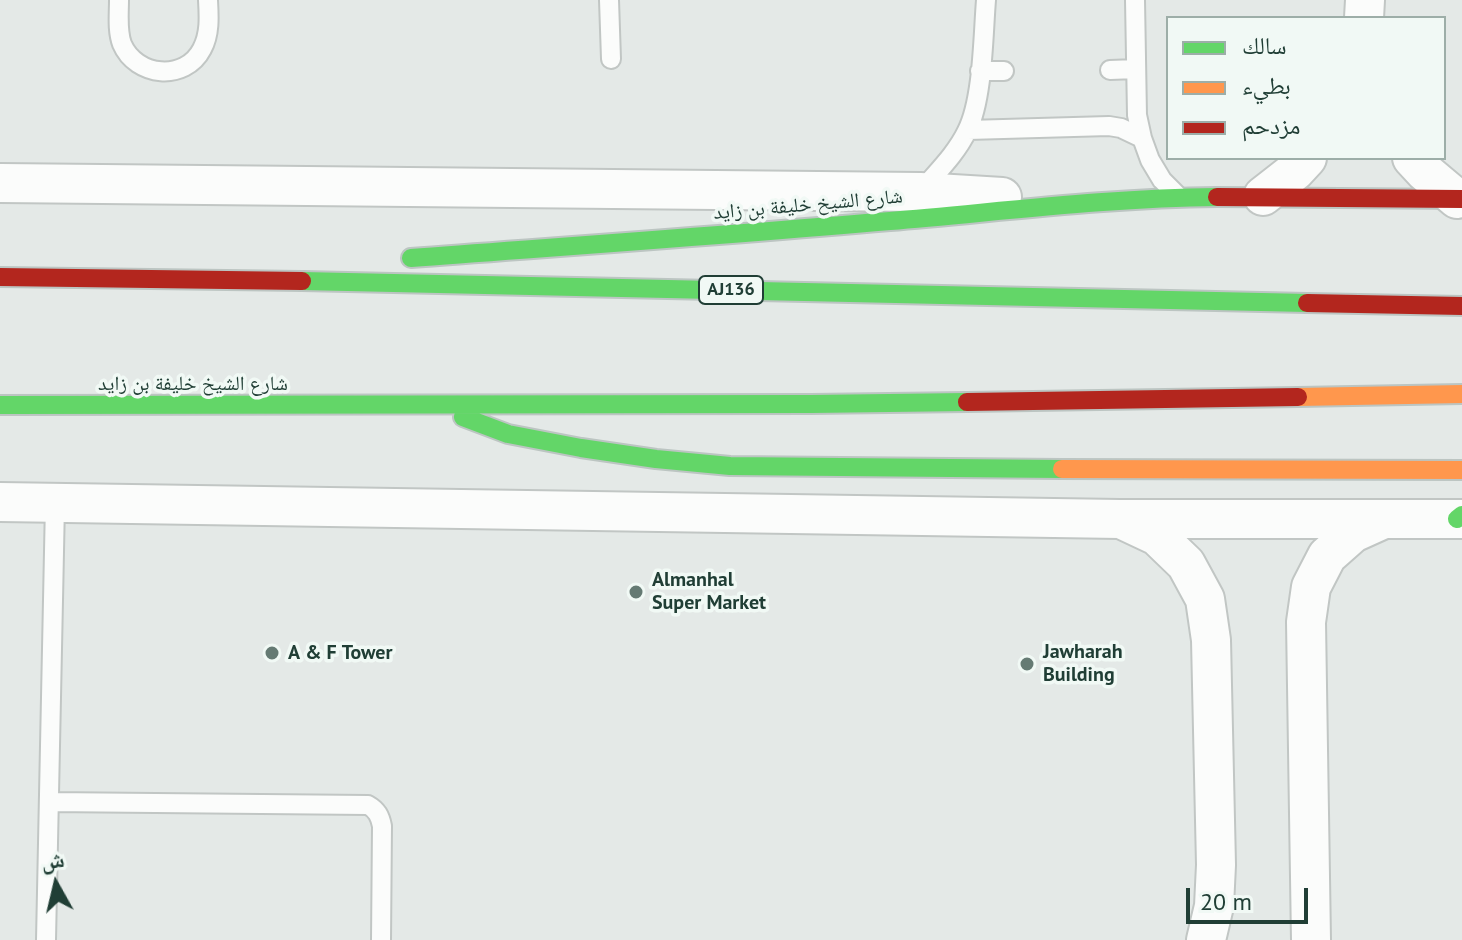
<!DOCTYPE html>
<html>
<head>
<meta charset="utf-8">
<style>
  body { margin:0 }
  #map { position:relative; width:1462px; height:940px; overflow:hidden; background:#e4e9e7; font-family:"PT Sans","Noto Naskh Arabic",sans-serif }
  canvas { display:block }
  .legend { position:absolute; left:1166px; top:16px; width:280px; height:144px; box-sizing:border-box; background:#f1f9f5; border:2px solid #9daea8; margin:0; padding:10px 14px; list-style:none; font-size:24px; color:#203e35 }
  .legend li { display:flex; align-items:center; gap:16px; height:40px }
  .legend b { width:40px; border:2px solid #9daea8 }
  .north { position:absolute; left:16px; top:844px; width:80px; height:80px; -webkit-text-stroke:6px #f1f9f5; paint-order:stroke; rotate:352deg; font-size:22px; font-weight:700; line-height:32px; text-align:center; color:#203e35 }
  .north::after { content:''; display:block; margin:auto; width:28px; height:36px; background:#203e35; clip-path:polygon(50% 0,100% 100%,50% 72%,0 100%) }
  .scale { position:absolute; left:1186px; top:888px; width:122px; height:36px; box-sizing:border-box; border:4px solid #203e35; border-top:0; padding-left:10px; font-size:24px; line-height:28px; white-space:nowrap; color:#203e35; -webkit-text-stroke:6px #f1f9f5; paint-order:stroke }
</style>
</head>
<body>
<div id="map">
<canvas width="1462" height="940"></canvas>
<ul class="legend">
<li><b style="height:10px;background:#63d668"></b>سالك</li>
<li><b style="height:10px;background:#ff974d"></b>بطيء</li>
<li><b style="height:10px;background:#b3261e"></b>مزدحم</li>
</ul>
<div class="north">ش</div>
<div class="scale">20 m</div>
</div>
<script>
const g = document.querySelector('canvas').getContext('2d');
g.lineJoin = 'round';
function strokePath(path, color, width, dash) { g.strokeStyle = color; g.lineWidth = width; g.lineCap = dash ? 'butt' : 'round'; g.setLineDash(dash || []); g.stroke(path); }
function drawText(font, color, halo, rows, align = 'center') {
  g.font = font + ' "PT Sans","Noto Naskh Arabic",sans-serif'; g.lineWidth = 7; g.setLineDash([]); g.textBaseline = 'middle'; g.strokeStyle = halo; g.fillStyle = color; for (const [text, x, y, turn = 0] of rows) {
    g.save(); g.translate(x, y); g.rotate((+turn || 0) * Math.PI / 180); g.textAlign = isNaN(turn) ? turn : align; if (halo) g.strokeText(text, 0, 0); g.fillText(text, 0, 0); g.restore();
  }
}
const lane = new Path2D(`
  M119,0C119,14 117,31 122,44C136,77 185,82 202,49C210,34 209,17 208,0
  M609,0L611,59
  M1135,0L1137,115L1142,138L1150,160L1162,180L1177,195
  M1110,70L1136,69
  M980,71H1004
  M968,130L1109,126L1121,128L1142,138
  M921,191C937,172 956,154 967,131C983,99 983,37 986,0
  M49,802L368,805C377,810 380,816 382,826L381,940
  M46,940L55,503`);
const street = new Path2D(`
  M1364,18L1365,0
  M1412,158L1425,172L1457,199
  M0,183L920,192L1002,197
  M1263,196L1295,171L1307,158
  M0,502L1120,519H1462
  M1123,520L1157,536L1186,564L1205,599L1211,640L1216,865L1214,906L1206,940
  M1311,940L1306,622L1311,587L1327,556L1353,533L1384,519`);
const fast = new Path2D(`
  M411,258C571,246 730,235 890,221C999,212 1107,198 1217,197
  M302,281L1307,303
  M0,405L811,404L967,402
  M463,417L508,434L581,448L656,459L730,466L1062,469
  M1457,519L1462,515`);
const slow = new Path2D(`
  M1298,397L1462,394
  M1062,469L1462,470`);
const jam = new Path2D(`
  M1217,197L1462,199
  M0,277L302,281
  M1307,303L1462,306
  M967,402L1298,397`);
const markers = [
  [636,592,8,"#657a73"],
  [272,653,8,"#657a73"],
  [1027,664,8,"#657a73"]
];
const shields = [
  [731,290,64]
];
const shieldNames = [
  ["AJ136",731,290]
];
const streetNames = [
  ["شارع الشيخ خليفة بن زايد",808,205,-5],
  ["شارع الشيخ خليفة بن زايد",193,384]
];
const poiNames = [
  ["Almanhal",652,580],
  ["Super Market",652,603],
  ["Jawharah",1043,652],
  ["Building",1043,675],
  ["A & F Tower",288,653]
];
strokePath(lane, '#c1c6c4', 22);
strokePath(street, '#c1c6c4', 42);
strokePath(fast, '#bcc5c2', 22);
strokePath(slow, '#bcc5c2', 22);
strokePath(jam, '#bcc5c2', 22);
strokePath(lane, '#fbfcfb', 18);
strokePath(street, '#fbfcfb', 38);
strokePath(fast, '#63d668', 18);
strokePath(slow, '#ff974d', 18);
strokePath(jam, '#b3261e', 18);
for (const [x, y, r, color] of markers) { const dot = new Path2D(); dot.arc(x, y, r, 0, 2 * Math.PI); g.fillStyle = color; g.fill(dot); strokePath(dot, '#f1f9f5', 3); }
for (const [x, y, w] of shields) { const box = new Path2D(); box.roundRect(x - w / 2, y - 14, w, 28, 6); g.fillStyle = '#f1f9f5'; g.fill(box); strokePath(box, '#203e35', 2); }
drawText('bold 18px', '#203e35', null, shieldNames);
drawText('20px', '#203e35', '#f1f9f5', streetNames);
drawText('bold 20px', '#203e35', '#f1f9f5', poiNames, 'left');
</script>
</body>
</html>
